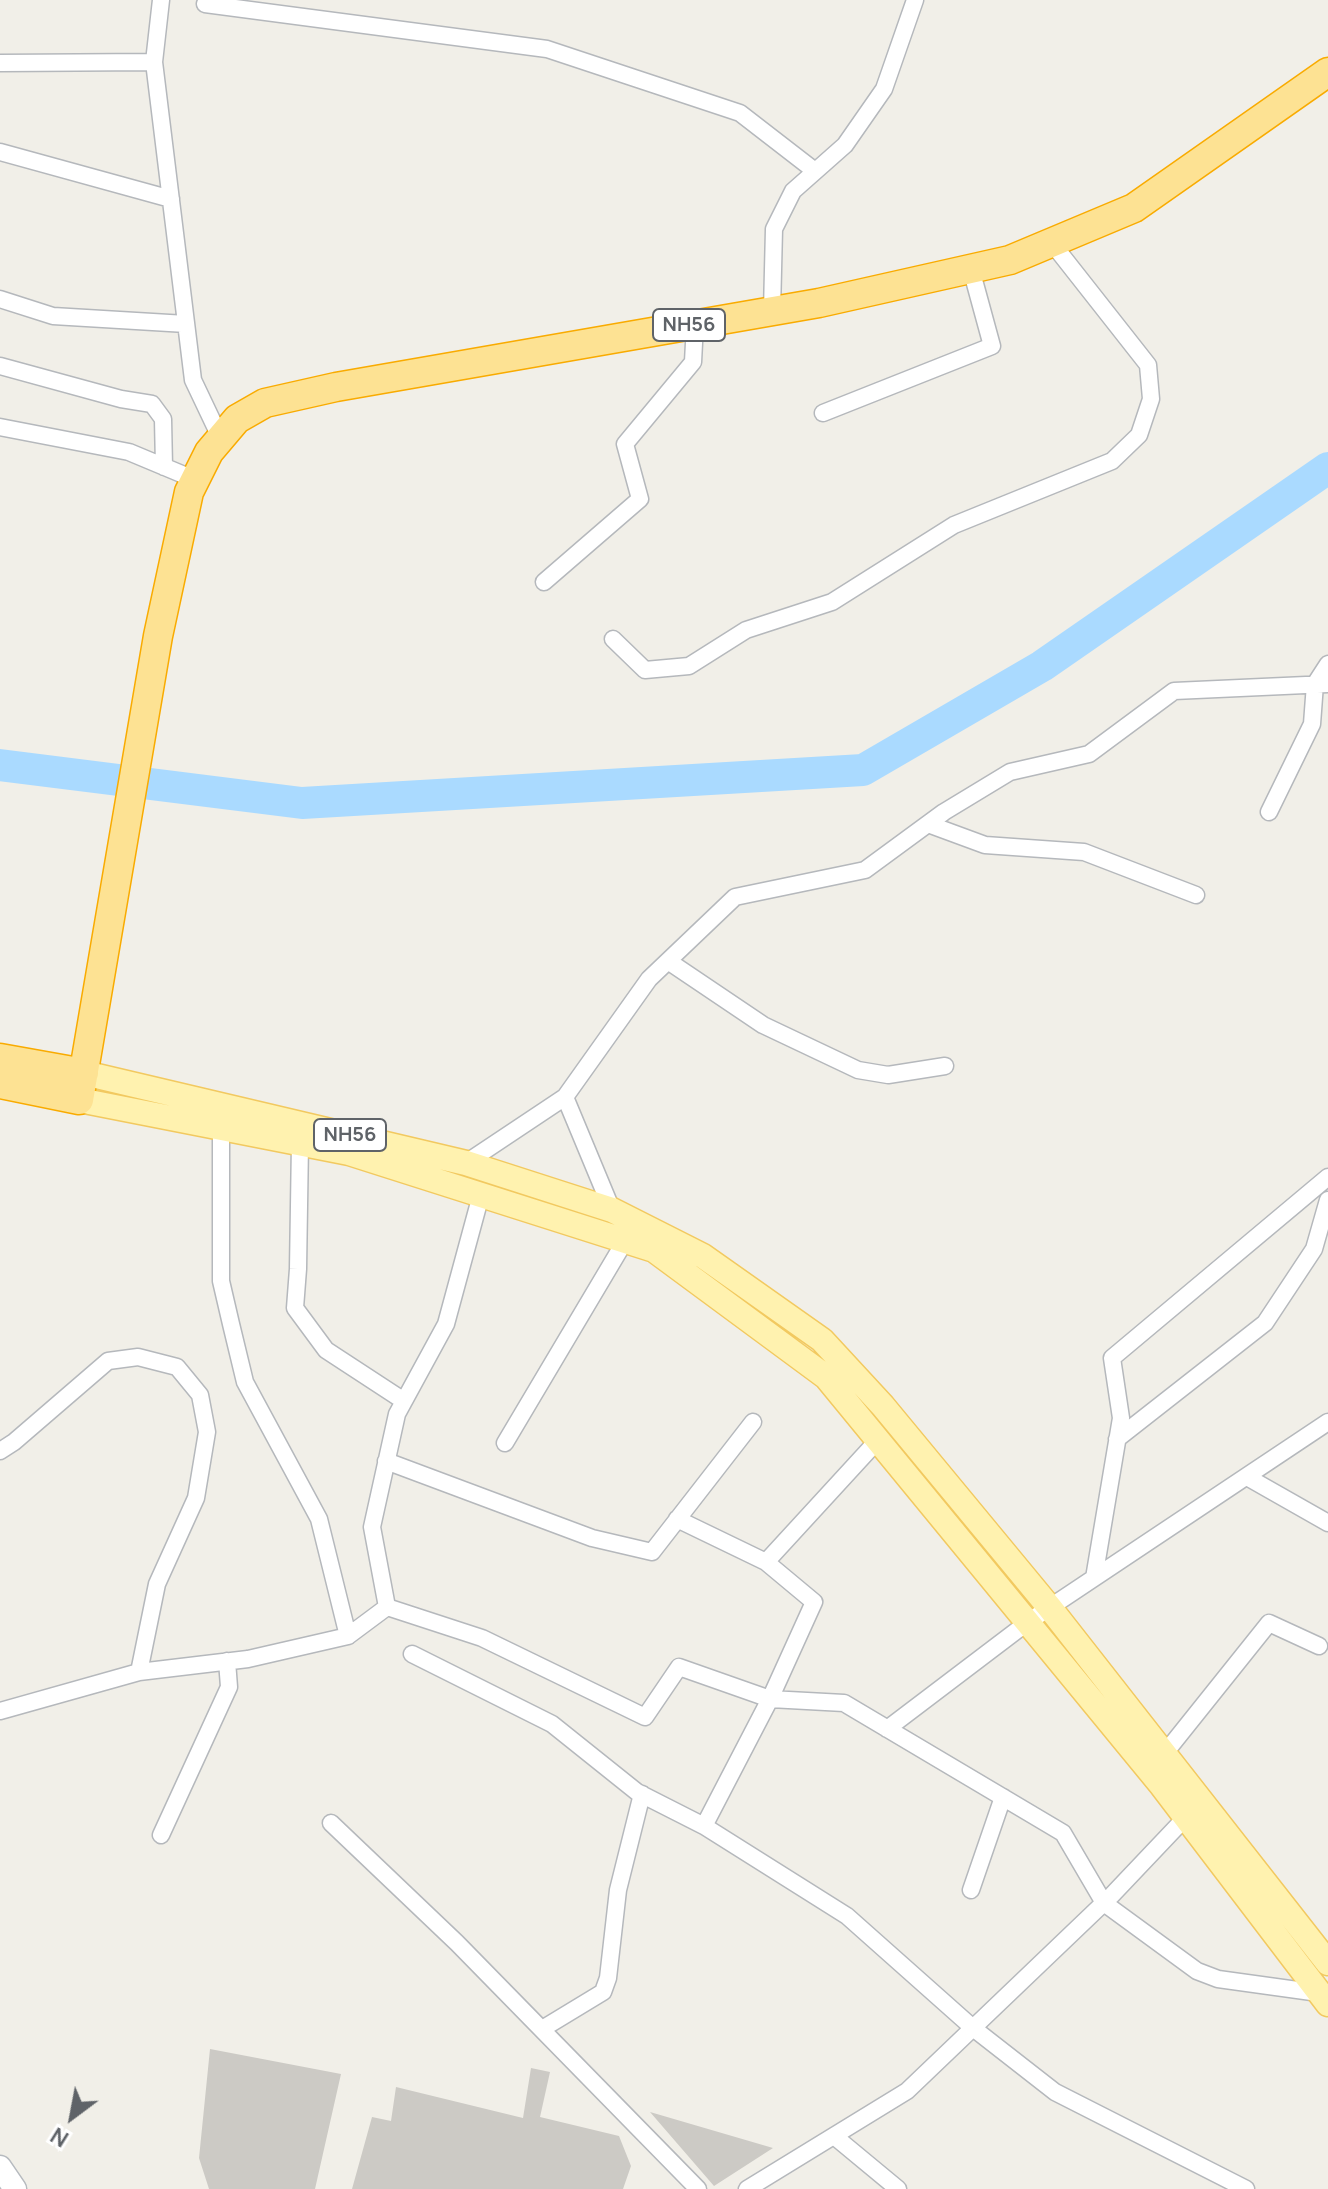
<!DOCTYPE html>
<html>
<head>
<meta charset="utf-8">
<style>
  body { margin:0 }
  #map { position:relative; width:1328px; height:2189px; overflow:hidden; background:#f1efe8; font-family:Manrope,sans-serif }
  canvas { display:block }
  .north { position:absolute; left:32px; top:2077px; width:80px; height:80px; -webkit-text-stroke:6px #fff; paint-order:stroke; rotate:212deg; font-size:22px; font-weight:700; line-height:32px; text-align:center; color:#5f6368 }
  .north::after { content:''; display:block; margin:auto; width:28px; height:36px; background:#5f6368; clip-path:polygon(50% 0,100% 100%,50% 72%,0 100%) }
</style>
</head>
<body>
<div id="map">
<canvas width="1328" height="2189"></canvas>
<div class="north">N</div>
</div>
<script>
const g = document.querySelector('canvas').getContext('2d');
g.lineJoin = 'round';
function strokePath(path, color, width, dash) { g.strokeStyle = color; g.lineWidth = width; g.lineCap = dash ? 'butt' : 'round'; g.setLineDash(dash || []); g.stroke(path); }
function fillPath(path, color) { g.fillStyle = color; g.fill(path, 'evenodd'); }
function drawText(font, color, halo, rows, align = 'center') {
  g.font = font + ' Manrope,sans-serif'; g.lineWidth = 6; g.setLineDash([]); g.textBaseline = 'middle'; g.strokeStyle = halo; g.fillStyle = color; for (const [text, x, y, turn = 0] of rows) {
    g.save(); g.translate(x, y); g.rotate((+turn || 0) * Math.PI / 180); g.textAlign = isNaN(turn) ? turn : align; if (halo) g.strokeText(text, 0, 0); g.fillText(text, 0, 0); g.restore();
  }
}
const river = new Path2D(`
  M0,765L302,803L863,770L1042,666L1328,468`);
const building = new Path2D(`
  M210,2049L341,2074L315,2189H209L199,2158Z
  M531,2068L550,2072L540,2117L619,2136L631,2166L623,2189H352L372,2117L391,2121L396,2087L523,2118Z
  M650,2112L773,2148L714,2186Z`);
const street = new Path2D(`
  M161,0L154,62L193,380L221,439
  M205,4L547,49L740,113L815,171
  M0,63L154,62
  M0,152L171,199
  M0,299L53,316L186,324
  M772,311L774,229L793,191L845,145L884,89L915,0
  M0,366L121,399L152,404L163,419L164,467
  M823,413L992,346L971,269
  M0,427L129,452L196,480
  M544,582L640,499L625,444L693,362L695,324
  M613,639L645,670L689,666L746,630L832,602L954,525L1112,461L1139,435L1151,399L1148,365L1052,243
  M1269,812L1312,724L1315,684L1328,664
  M928,824L985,845L1084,852L1196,895
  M668,961L763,1025L858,1070L888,1075L945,1066
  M565,1097L649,979L735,897L865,870L944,812L1010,772L1089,754L1174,691L1328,684
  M221,1128V1281L231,1324L245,1382L319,1519L348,1636
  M300,1143L298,1269L295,1308L326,1350L404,1401
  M466,1163L565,1097L612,1210
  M1117,1439L1265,1323L1314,1249L1328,1200
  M505,1443L625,1241
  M0,1451L14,1442L108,1361L138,1357L177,1367L200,1395L207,1432L196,1498L157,1584L139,1672
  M386,1461L592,1538L652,1552L753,1422
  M1247,1477L1328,1523
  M677,1519L766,1562L814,1602L770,1699L704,1826
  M766,1562L878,1440
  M1094,1578L1121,1418L1112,1358L1328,1177
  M387,1607L482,1638L645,1717L679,1667L770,1699L844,1703L1063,1833L1104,1903L1197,1971L1218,1979L1319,1993
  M387,1607L372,1527L397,1414L446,1324L481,1195
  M412,1654L552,1724L637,1792L704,1826L847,1916L973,2028L1055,2092L1246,2189
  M0,1711L139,1672L248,1659L348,1636L387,1607
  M887,1729L1028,1622L1328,1422
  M1165,1753L1269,1623L1319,1646
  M331,1823L457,1943L698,2189
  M161,1835L229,1687L227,1661
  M971,1890L1003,1797
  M542,2029L603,1992L608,1978L618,1890L642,1794
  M834,2136L898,2189
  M747,2189L907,2091L1112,1895L1186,1817`);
const secondary = new Path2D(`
  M0,2167L15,2189`);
const primary = new Path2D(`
  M84,1073L466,1163L612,1210L703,1256L822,1340L883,1406L1050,1608L1328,1963
  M79,1100L349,1153L654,1250L826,1377L1162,1786L1328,2004`);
const highway = new Path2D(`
  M0,1058L84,1073
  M0,1084L79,1100L158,636L189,492L209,452L237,419L265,403L336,387L819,303L1010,260L1134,208L1328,72`);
const shields = [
  [689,325,72],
  [350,1135,72]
];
const shieldNames = [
  ["NH56",689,325],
  ["NH56",350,1135]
];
strokePath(river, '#aadaff', 32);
fillPath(building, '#cccac5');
strokePath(street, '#b5b8bc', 19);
strokePath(secondary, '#b6babf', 25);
strokePath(primary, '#f2c960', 27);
strokePath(highway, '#f9ab00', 31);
strokePath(street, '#fff', 16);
strokePath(secondary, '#fff', 22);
strokePath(primary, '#fff2af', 24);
strokePath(highway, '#fde293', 28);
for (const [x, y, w] of shields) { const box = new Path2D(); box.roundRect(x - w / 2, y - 16, w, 32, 6); g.fillStyle = '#fff'; g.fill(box); strokePath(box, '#5f6368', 2); }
drawText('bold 20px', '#5f6368', null, shieldNames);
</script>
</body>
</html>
